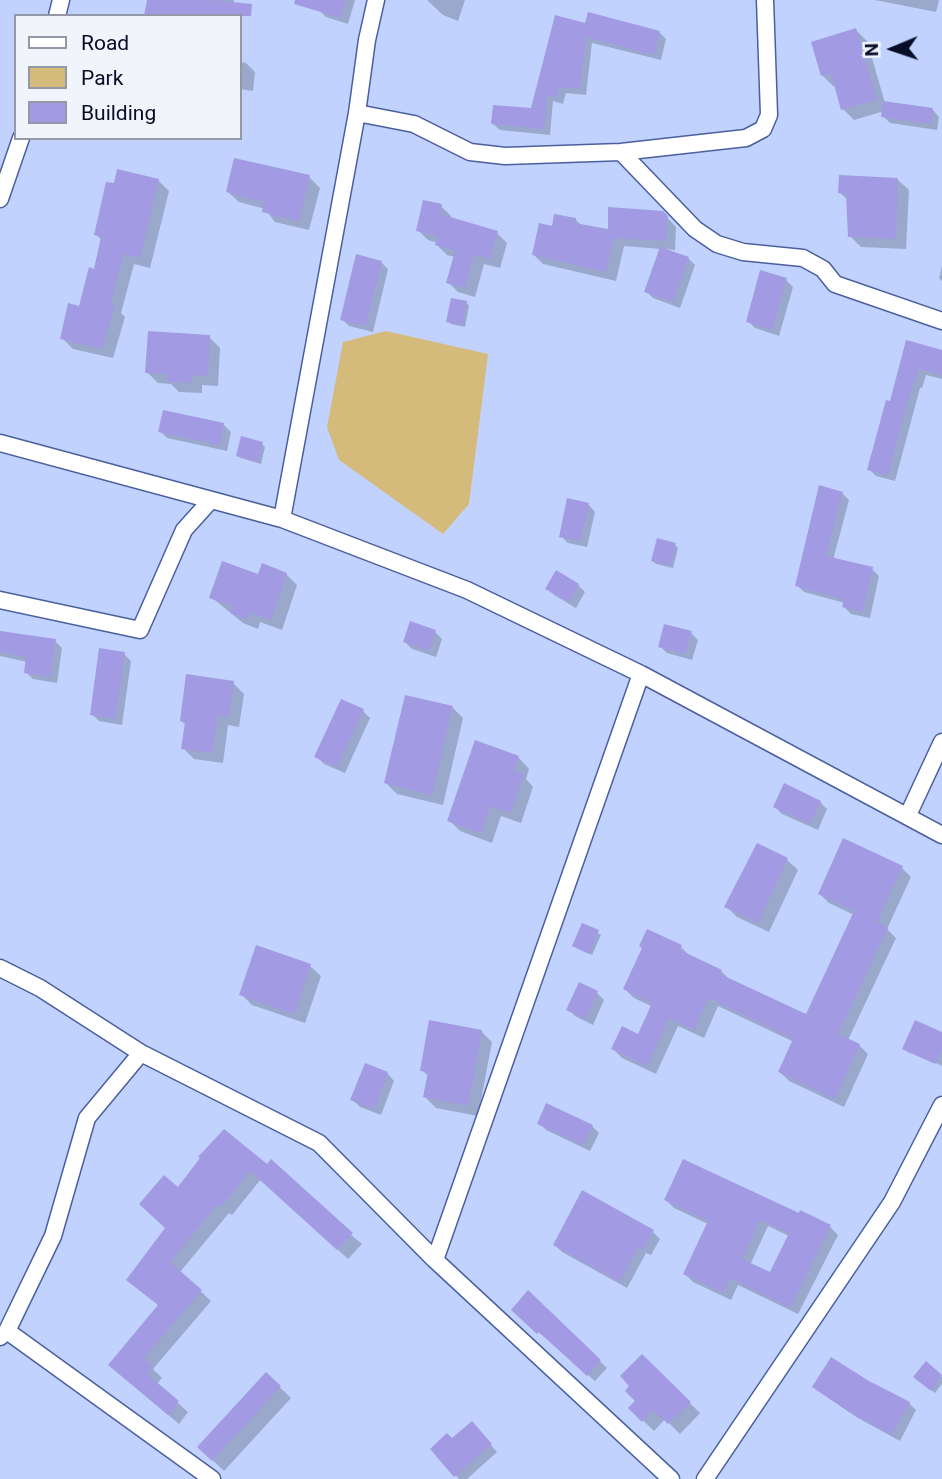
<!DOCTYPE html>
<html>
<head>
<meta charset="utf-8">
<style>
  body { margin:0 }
  #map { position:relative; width:942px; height:1479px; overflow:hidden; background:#c1d2fe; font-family:Roboto,sans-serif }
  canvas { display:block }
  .legend { position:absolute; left:14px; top:14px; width:228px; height:126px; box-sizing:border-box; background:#f1f4fb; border:2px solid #9398a6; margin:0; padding:9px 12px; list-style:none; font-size:21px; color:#070d27 }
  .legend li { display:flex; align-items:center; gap:14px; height:35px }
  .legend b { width:35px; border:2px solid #9398a6 }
  .north { position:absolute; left:858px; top:14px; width:70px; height:70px; -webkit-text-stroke:5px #f1f4fb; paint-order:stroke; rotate:268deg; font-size:19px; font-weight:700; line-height:28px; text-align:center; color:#070d27 }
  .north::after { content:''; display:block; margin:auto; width:24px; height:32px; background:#070d27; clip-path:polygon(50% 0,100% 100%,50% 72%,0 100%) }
</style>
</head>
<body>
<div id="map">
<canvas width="942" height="1479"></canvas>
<ul class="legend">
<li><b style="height:9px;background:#fff"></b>Road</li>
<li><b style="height:19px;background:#d5bb7b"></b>Park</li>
<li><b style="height:19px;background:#a29ae3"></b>Building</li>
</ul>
<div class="north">N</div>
</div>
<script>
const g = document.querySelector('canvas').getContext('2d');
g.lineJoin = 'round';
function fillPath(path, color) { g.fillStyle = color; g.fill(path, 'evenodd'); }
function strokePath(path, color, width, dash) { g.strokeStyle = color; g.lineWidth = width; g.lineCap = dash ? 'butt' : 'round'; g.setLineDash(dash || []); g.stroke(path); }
const green = new Path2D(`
  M386,331L488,354L469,504L443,534L339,460L327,427L343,342Z`);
const shadow = new Path2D(`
  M206,0H234L233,16Z
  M322,0H355L348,24L326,17L319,10Z
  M427,0H465L458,21L443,15Z
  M875,0H939L936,12Z
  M586,25L659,32L666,39L661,60L592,43L586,95L566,93L563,104L553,101L550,135L500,130L493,124L532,110Z
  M856,30L867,41L885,103L932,109L939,117L937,130L890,123L883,116L884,111L854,120L843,109L836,86H833L822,75Z
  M240,62L246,63L255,72L253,91L240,89Z
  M309,177L320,188L309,230L275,222L265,209L239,202L228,192Z
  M158,180L169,191L150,268L134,264L121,313L125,317L113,358L73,349L62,338L80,308L95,271L102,241L96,234Z
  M898,180L909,190L906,249L861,247L850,236L848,200L840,193Z
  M441,206L451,216V219L497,233L507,243L500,268L484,264L475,297L458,292L448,282L455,257L447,255L437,245L438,243L428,240L418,230Z
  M662,212L676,227L675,250L665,249L688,258L695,265L680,308L653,298L646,291L661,249L624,246L616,281L543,264L533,254L554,228L575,219L582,226L610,232Z
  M381,262L388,269L373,332L349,326L342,319Z
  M942,266V281L939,278Z
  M786,280L793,287L779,336L755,328L748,321Z
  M466,302L469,306L465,327L451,324L448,321Z
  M209,337L220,348L218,386L202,385V393L179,392L171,384L158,383L147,372Z
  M907,342L942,352V379L926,375L922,388H920L895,481L876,476L869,469L891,403Z
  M224,425L231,432L227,451L167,438L160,431Z
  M262,444L265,447L261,464L241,458L237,455Z
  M842,493L849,500L833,560L872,569L879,576L870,618L851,614L844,607L845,603L804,592L797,585Z
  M588,504L595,512L587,547L568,543L561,536Z
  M675,545L678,548L673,568L656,564L653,561Z
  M286,574L297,585L282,630L260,622L258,629L243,623L211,597L259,576Z
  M578,585L585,592L576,608L554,595L547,588Z
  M0,631L55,641L62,648L57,683L33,679L26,672L27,662L0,656Z
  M435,632L442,639L436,657L412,649L405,642Z
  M691,633L698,640L692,660L667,653L660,646Z
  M124,654L131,661L122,725L99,721L92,714Z
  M233,683L244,694L239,727L228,725L223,763L194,759L183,748L186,725L181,721Z
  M452,707L463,718L443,805L397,794L386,783Z
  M363,711L370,718L345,773L324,764L317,757Z
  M476,743L519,758L529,769L526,779L533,787L521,823L501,816L492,843L460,831L449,820Z
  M820,802L827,809L818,830L782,814L775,807Z
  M844,841L902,868L911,877L887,929L896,938L848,1040L859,1045L868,1054L844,1107L789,1081L780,1072L794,1042L718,1006L704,1038L678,1026L656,1074L622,1058L613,1049L639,1036L653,1007L634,998L625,989L681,947L690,956L721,971L730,980L807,1017L854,915L829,903L820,894Z
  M787,860L798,870L769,932L737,917L726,906Z
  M583,925L601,935L592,955L574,945Z
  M310,966L321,976L305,1023L252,1005L241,994Z
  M579,985L597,993L604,1000L593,1025L575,1016L568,1009Z
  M481,1031L492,1042L478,1116L436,1108L425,1097L429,1077L422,1070Z
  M942,1034V1066L910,1050V1054L904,1048Z
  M387,1073L394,1081L381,1115L360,1107L353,1100Z
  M539,1123L592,1126L599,1133L590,1151L546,1130Z
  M224,1132L362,1244L348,1259L261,1179L232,1215L229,1213L180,1272L211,1301L153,1369L162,1378L157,1384L188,1412L179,1424L110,1365L160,1306L128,1279L167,1229L178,1189Z
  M666,1200L799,1216L801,1212L830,1227L838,1235L798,1314L738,1285L731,1300L693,1282L685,1274L708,1224L674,1208ZM768,1226L789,1236L771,1275L750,1265Z
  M653,1232L660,1239L651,1255L646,1253L627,1288L562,1252L555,1245Z
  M529,1293L607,1368L595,1381L513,1310Z
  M642,1356L700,1413L680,1434L665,1419L654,1431L630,1408L637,1401Z
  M926,1364L942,1377V1384L935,1393L918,1380Z
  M266,1374L291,1398L224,1471L199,1447Z
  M868,1383L909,1403L916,1410L900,1441L858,1418L814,1387Z
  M478,1430L497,1452L467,1479H459L432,1449Z`);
const building = new Path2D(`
  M147,0H211L252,4L251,16H144Z
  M295,0H346L341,18L294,4Z
  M588,12L660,31L654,55L586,37L580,89L559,87L556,98L547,95L544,129L491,124L493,105L531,108L555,15L585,23Z
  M856,28L877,99L841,110L831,74L821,76L811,42Z
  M883,101L933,108L931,124L881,117Z
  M234,158L310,175L299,221L262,212L264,202L226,192Z
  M117,169L159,179L140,258L123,254L111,303L115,305L102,349L60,339L68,303L79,306L89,267L94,269L101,237L94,235L106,182L114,183Z
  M839,175L898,178L896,239L848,237L846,194L838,193Z
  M423,200L442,204L440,214L498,231L490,259L474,255L465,288L446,283L455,251L435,245L438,236L416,231Z
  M608,207L663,211L668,216L666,241L614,238L606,272L532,255L539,223L552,226L554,214L576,218L575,223L608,229Z
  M660,247L689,257L673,302L644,292Z
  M356,254L382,261L366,326L340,320Z
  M760,270L787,278L772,330L746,322Z
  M451,298L467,301L462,325L446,322Z
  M148,331L210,335L208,376L192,375L191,383L167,382V374L145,373Z
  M906,340L942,350V375L919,369L915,383L913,382L888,475L867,470L886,400L890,401Z
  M163,410L224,423L220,445L158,432Z
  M241,436L263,442L258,462L236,456Z
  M819,485L843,492L826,556L873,567L863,612L842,607L844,599L795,586Z
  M567,498L589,503L580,541L559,537Z
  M657,538L676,543L670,566L651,561Z
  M222,561L258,574L262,563L287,573L271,620L250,612L247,619L230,613L233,606L209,598Z
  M556,570L579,584L569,602L545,589Z
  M410,621L436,630L429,651L403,642Z
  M664,624L692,631L685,654L658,647Z
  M0,631L56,639L50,677L24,673L26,657L0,652Z
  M99,648L125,652L115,719L90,715Z
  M186,674L234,681L229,717L218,715L212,753L181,749L185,722L180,721Z
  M405,695L453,706L432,795L384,783Z
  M341,699L364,709L337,767L314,757Z
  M475,740L519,756L514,771L524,774L510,813L490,806L481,833L447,821Z
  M784,783L821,801L810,824L773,807Z
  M843,838L903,866L877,922L888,928L838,1034L860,1044L835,1099L778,1072L793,1039L709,998L694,1030L669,1018L647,1066L611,1049L622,1026L638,1034L652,1003L623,989L642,948L639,946L647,929L682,945L680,950L722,970L720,974L806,1014L854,911L818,894Z
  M757,843L788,858L758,923L724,907Z
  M582,923L599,930L589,954L572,946Z
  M256,945L311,964L294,1014L239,995Z
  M579,982L598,991L586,1019L566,1010Z
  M429,1020L482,1030L468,1106L423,1097L428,1072L420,1071Z
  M915,1020L942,1032V1050L935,1064L902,1049Z
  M365,1063L388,1072L374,1110L350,1100Z
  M546,1103L593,1125L583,1145L537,1124Z
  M224,1129L267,1164L271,1159L353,1233L337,1250L250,1171L221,1207L218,1204L170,1262L202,1290L144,1358L153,1367L147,1374L179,1401L168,1415L108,1365L158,1305L126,1280L165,1228L139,1204L164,1175L178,1187L200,1158L198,1157Z
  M683,1159L799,1213L800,1210L831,1225L790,1308L730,1278L723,1293L683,1274L708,1221L664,1200ZM760,1220L789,1233L770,1272L742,1259Z
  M582,1190L654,1230L643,1250L638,1247L620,1282L553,1245Z
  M528,1290L601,1360L587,1376L539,1332L537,1334L511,1310Z
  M642,1354L691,1402L668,1424L653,1410L642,1422L628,1408L635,1401L625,1391L629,1386L620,1376Z
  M831,1357L869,1381L910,1402L892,1435L849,1412L812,1387Z
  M926,1361L942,1375L931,1391L913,1377Z
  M266,1372L281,1386L212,1461L197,1447Z
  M472,1421L492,1444L454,1477L430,1449L447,1433L452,1438Z`);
const street = new Path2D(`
  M57,16L61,0
  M357,113L414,124L470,152L505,156L621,152L746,138L763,129L769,115L765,0
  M621,152L695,229L717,244L743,252L803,258L823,269L835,284L942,321
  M0,199L21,138
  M0,443L282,519L467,590L641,674L942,835
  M282,519L357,113L367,40L376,0
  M0,600L140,630L184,530L211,500
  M908,815L942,742
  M0,968L40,988L141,1053L319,1143L435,1260L671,1479
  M435,1260L641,674
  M7,1331L212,1479
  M0,1337L7,1331L53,1236L87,1118L141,1053
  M705,1479L892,1202L942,1105`);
fillPath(green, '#d5bb7b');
fillPath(shadow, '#0003');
fillPath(building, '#a29ae3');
strokePath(street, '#4a5f9f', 19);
strokePath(street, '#fff', 16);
</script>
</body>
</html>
